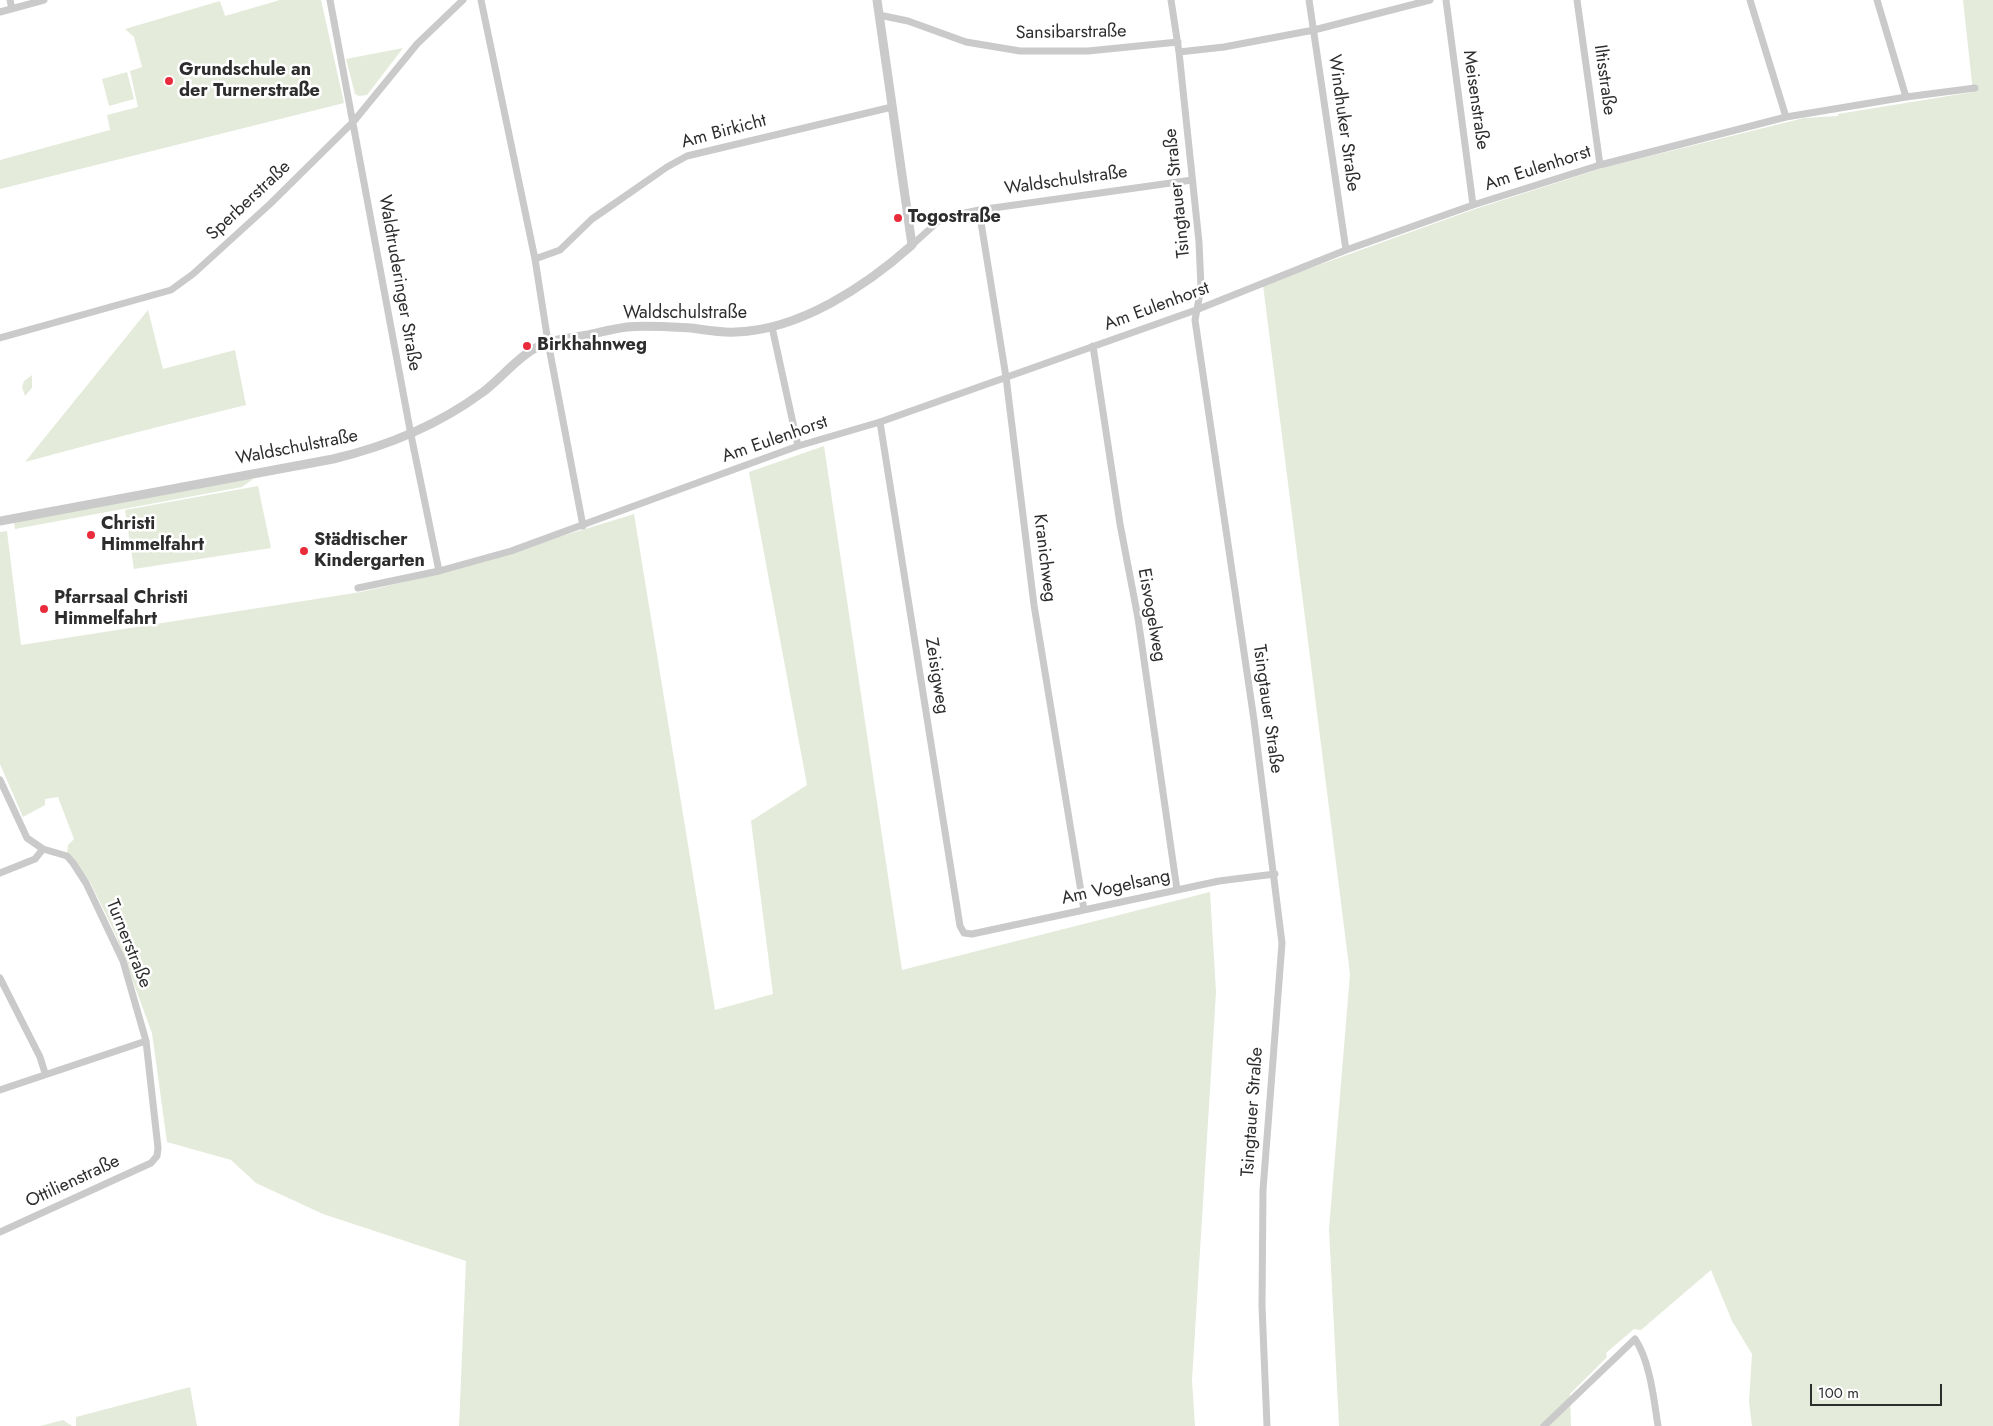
<!DOCTYPE html>
<html>
<head>
<meta charset="utf-8">
<style>
  body { margin:0 }
  #map { position:relative; width:1993px; height:1426px; overflow:hidden; background:#fff; font-family:Jost,sans-serif }
  canvas { display:block }
  .scale { position:absolute; left:1810px; top:1384px; width:132px; height:22px; box-sizing:border-box; border:2px solid #2d2d2d; border-top:0; padding-left:6px; font-size:15px; line-height:18px; white-space:nowrap; color:#2d2d2d; -webkit-text-stroke:4px #fff; paint-order:stroke }
</style>
</head>
<body>
<div id="map">
<canvas width="1993" height="1426"></canvas>
<div class="scale">100 m</div>
</div>
<script>
const g = document.querySelector('canvas').getContext('2d');
g.lineJoin = 'round';
function fillPath(path, color) { g.fillStyle = color; g.fill(path, 'evenodd'); }
function strokePath(path, color, width, dash) { g.strokeStyle = color; g.lineWidth = width; g.lineCap = dash ? 'butt' : 'round'; g.setLineDash(dash || []); g.stroke(path); }
function drawText(font, color, halo, rows, align = 'center') {
  g.font = font + ' Jost,sans-serif'; g.lineWidth = 5; g.setLineDash([]); g.textBaseline = 'middle'; g.strokeStyle = halo; g.fillStyle = color; for (const [text, x, y, turn = 0] of rows) {
    g.save(); g.translate(x, y); g.rotate((+turn || 0) * Math.PI / 180); g.textAlign = isNaN(turn) ? turn : align; if (halo) g.strokeText(text, 0, 0); g.fillText(text, 0, 0); g.restore();
  }
}
const green = new Path2D(`
  M280,0H321L344,103L0,189V160L110,130L107,115L138,107L130,71L142,67L134,37L125,29L220,1L225,16Z
  M1963,0H1993V1426H1752L1749,1402L1752,1354L1732,1321L1711,1270L1641,1330L1634,1329L1606,1353L1607,1357L1570,1394L1571,1426H1339L1329,1229L1350,974L1263,285L1475,209L1606,167L1804,118L1838,116V114L1973,92Z
  M403,48L367,95L359,96L355,94L346,59Z
  M127,72L134,99L109,106L102,79Z
  M148,310L163,369L235,350L246,405C172,423 98,442 25,462Z
  M32,375V388L25,396L22,387L24,381Z
  M824,446L902,970L1210,892L1216,992L1192,1380L1195,1426H459L466,1261L323,1214L256,1183L231,1160L167,1142L152,1033L115,933L90,882L75,861L67,854L68,845L74,839L58,797L45,799V805L23,817L0,764V532L7,531L21,645L361,592L442,573L634,514L715,1010L773,994L751,821L807,785L749,472Z
  M256,473L252,480L242,487L15,529L13,518Z
  M258,486L271,548L134,569L125,510Z
  M190,1387L197,1426H76V1417Z
  M63,1420L72,1426H40Z`);
const minor = new Path2D(`
  M10,0L12,9
  M330,0L411,435L439,571
  M481,0L535,259L548,342L583,526
  M1171,0L1179,52L1199,242L1201,288L1195,320L1254,720L1282,943L1263,1190L1262,1306L1267,1426
  M1309,0L1346,250
  M1446,0L1473,205
  M1577,0L1600,165
  M1750,0L1786,117
  M1877,0L1906,97
  M0,12L44,0
  M879,15L908,21L966,42L1020,51H1088L1178,42
  M1179,52L1224,47L1314,30L1430,0
  M979,210L1006,377L1034,605L1084,910
  M912,245L942,218L979,210L1192,180
  M535,259L560,250L592,219L608,208L667,167L687,156L892,107
  M772,327L798,446
  M0,338L171,290L193,274L270,204L354,121L417,44L463,0
  M1093,346L1120,524L1138,618L1177,890
  M880,422L960,926L964,933L972,934L1219,881L1275,874
  M358,588L439,571L511,551L798,446L880,422L1196,310L1346,250L1473,205L1600,165L1786,117L1906,97L1975,88
  M0,780L27,838L43,849L67,856L73,863L86,883L123,961L146,1041L158,1148L157,1156L151,1163L0,1232
  M0,873L35,859L43,849
  M0,978L40,1057L45,1073
  M0,1090L146,1041
  M1544,1426L1635,1339C1650,1361 1654,1400 1658,1426`);
const tertiary = new Path2D(`
  M0,521L333,459C388,446 437,426 483,392C504,376 523,350 549,342C560,339 571,338 582,336C597,333 612,329 627,327C646,325 672,327 691,328C706,330 721,333 736,332C800,330 866,286 912,245L877,0`);
const markers = [
  [169,81,5,"#e92b3b"],
  [898,218,5,"#e92b3b"],
  [527,346,5,"#e92b3b"],
  [91,535,5,"#e92b3b"],
  [304,551,5,"#e92b3b"],
  [44,609,5,"#e92b3b"]
];
const streetNames = [
  ["Sansibarstraße",1071,33,-1],
  ["Iltisstraße",1604,80,82],
  ["Meisenstraße",1475,100,82],
  ["Windhuker Straße",1343,123,82],
  ["Am Birkicht",724,132,-15],
  ["Am Eulenhorst",1538,169,-18],
  ["Waldschulstraße",1066,181,-8],
  ["Tsingtauer Straße",1178,193,-96],
  ["Sperberstraße",249,201,-43],
  ["Waldtruderinger Straße",399,283,80],
  ["Am Eulenhorst",1157,307,-20],
  ["Waldschulstraße",685,314],
  ["Am Eulenhorst",775,440,-19],
  ["Waldschulstraße",297,448,-11],
  ["Kranichweg",1044,558,83],
  ["Eisvogelweg",1151,615,80],
  ["Zeisigweg",936,676,81],
  ["Tsingtauer Straße",1267,709,82],
  ["Am Vogelsang",1116,888,-12],
  ["Turnerstraße",128,944,68],
  ["Tsingtauer Straße",1253,1112,-86],
  ["Ottilienstraße",73,1182,-25]
];
const poiNames = [
  ["Grundschule an",179,71],
  ["der Turnerstraße",179,92],
  ["Togostraße",908,218],
  ["Birkhahnweg",537,346],
  ["Christi",101,525],
  ["Himmelfahrt",101,546],
  ["Städtischer",314,541],
  ["Kindergarten",314,562],
  ["Pfarrsaal Christi",54,599],
  ["Himmelfahrt",54,620]
];
fillPath(green, '#e4ebda');
strokePath(minor, '#cacaca', 7);
strokePath(tertiary, '#cacaca', 9);
for (const [x, y, r, color] of markers) { const dot = new Path2D(); dot.arc(x, y, r, 0, 2 * Math.PI); g.fillStyle = color; g.fill(dot); strokePath(dot, '#fff', 2); }
drawText('18px', '#2d2d2d', '#fff', streetNames);
drawText('bold 18px', '#2d2d2d', '#fff', poiNames, 'left');
</script>
</body>
</html>
